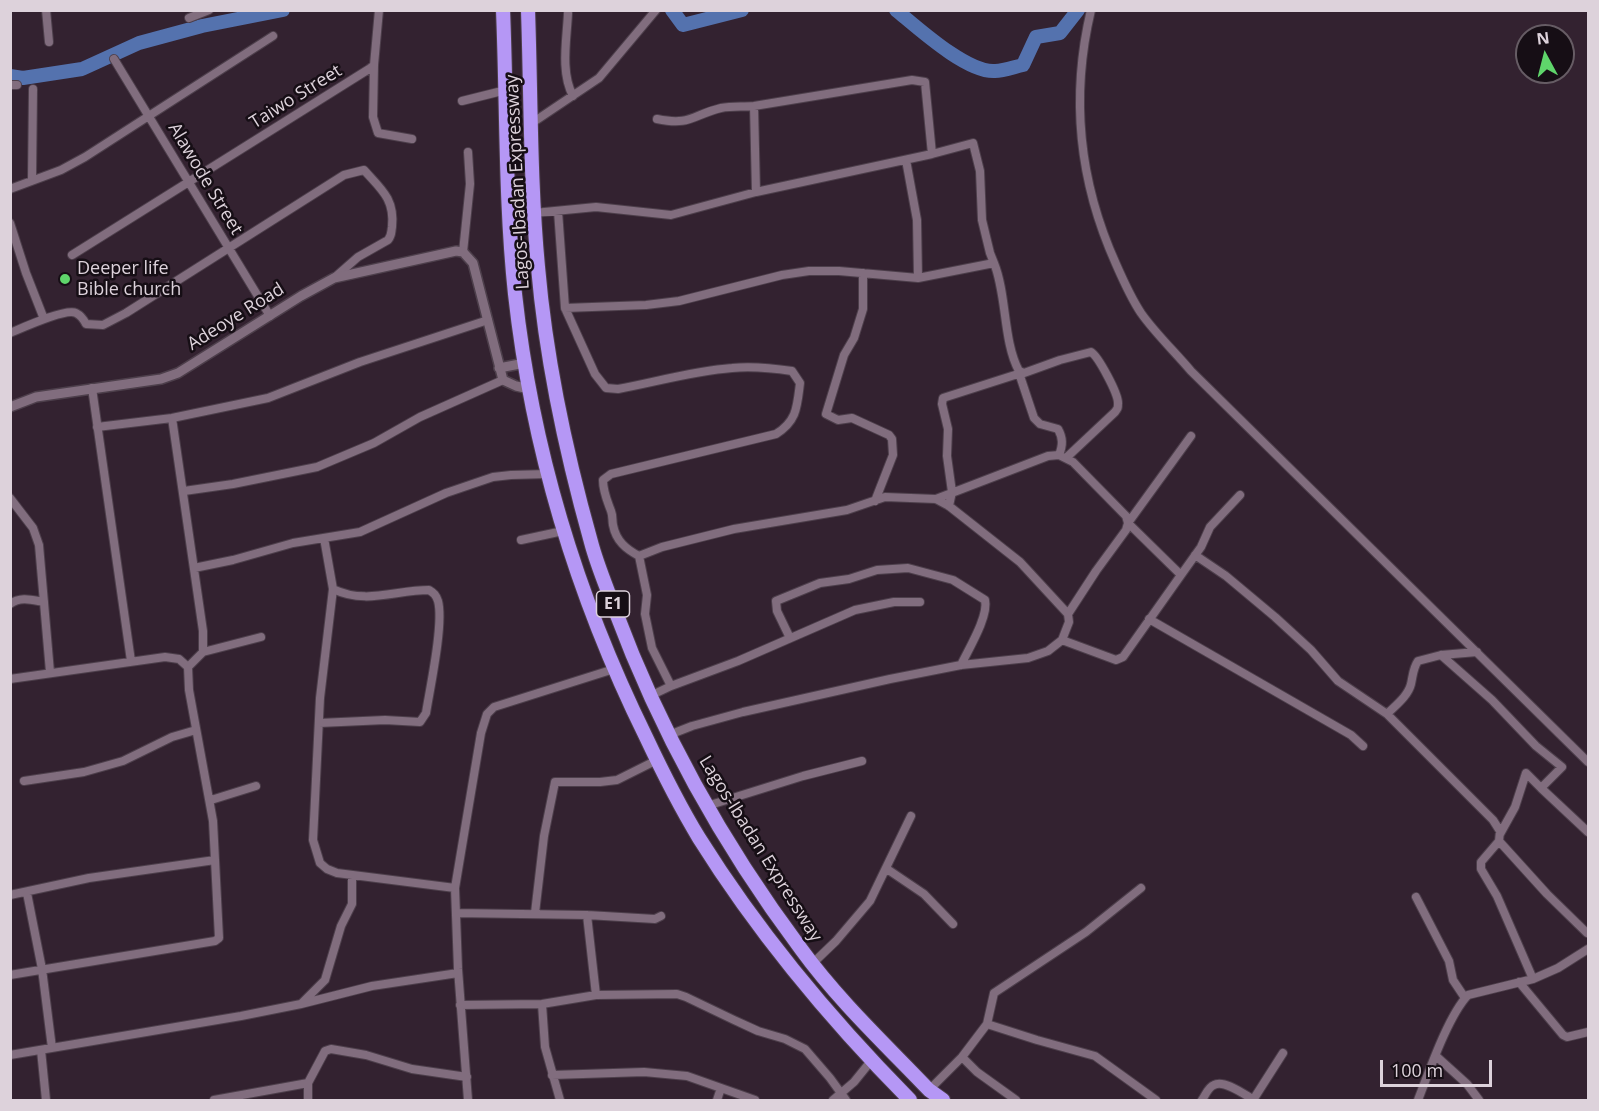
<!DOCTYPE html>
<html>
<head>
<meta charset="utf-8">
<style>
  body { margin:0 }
  #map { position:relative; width:1599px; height:1111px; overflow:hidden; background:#332230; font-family:"Open Sans",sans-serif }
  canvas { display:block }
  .frame { position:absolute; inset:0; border:12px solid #ddd2db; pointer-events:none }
  .north { position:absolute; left:1515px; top:24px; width:60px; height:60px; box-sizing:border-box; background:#160e15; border:2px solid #665c64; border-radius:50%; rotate:353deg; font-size:16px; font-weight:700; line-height:24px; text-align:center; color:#ddd2db }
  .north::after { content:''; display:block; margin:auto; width:21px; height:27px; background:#5fd56b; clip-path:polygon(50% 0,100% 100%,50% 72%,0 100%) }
  .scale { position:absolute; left:1380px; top:1060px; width:112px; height:27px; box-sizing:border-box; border:3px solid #ddd2db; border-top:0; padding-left:8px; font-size:18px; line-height:21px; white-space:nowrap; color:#ddd2db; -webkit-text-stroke:4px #160e15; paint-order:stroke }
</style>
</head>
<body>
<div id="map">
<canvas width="1599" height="1111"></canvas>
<div class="frame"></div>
<div class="north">N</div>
<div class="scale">100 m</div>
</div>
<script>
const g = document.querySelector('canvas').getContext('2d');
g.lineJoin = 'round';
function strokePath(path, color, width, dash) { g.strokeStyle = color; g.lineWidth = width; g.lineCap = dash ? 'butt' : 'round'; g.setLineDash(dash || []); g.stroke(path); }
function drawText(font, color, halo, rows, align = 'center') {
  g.font = font + ' "Open Sans",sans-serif'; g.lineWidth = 5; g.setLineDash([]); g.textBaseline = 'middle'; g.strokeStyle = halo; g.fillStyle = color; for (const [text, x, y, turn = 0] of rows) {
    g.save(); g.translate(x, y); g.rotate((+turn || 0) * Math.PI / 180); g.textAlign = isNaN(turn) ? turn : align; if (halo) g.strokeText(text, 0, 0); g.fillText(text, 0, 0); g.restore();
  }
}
const river = new Path2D(`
  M672,10L683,25L742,10
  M896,10C918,28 967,73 995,71C1004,71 1014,67 1023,65L1036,37L1060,33L1078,10
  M10,76L23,78L82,69L139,43L202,26L283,10`);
const minor = new Path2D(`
  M46,10L49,42
  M1091,10C1070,98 1079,182 1116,264C1123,280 1131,298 1141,313C1155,333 1175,352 1191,371L1588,762
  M568,13C567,38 560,72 573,96
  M189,18L209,10
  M114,59L270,316
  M374,65L373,117L378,133L412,139
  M10,85H17
  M462,101L506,90
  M754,106L756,192
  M657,119C691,126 692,115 721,108C732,106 743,107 754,106L912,80L925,82L932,154
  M532,123L599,78L656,10
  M906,160L917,220L918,278
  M32,180L33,89
  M10,189L61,170L85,157L273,36
  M558,211L565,308L595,374L606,388L618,389C656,382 693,371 732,368C752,366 772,368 792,371L800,383C797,407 797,421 776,434L611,474L603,480C603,492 607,500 611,511C613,516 612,520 613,525C616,541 626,549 639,556L647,595L645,614L652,648L671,686
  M534,213L596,207L671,215L756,192L932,154L973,143L980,171L982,220L990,253L994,263L918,278L839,271H809L782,275L679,301L646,305L565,308
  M10,223L26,273L44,319
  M463,252L470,184L468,152
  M72,255L369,69L374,65L379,10
  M994,263C1007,295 1003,342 1019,371L1024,373L1060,360L1091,352C1098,356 1118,393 1118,403C1118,408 1118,408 1115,412L1066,458
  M863,273V309L854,338L844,355L826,414L838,420L852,418L889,435L892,439L893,455L875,501
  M10,333C22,328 66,308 76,313C80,315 84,320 86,324L103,325L126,313L344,175L364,170C381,189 395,199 392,227C391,232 392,235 388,240L358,257L334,278
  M1019,373L1034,418L1040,424L1058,429C1063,438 1063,445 1059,455
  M92,388L131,661
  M172,418L203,631V652
  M97,427L172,418L268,398L360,362L488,320
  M184,491L233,484L317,467L374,443L420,417L503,380
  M10,498L33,528L39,545L50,672
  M936,499L1048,456L1059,455L1073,462L1126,516L1128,523L1126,530L1096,571L1068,614
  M949,506L952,492L947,456L948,429L942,404L943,398L1021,373
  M324,538L333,589L320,698L313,840L320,863L327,869L337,873L455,888
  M521,540L563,531
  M1195,555L1226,576L1275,617L1311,650L1338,681L1387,714L1493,820L1500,831L1499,841L1547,894L1587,933
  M639,556L662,547L734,529L847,510L885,497L936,499L949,506L1020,562L1068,614L1069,622L1062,640L1116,660L1123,657L1181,575L1128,523L1191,436
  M194,568L233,560L293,543L360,532L446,493L493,477L511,475L548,474
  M1181,575L1201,547L1210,527L1240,495
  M10,604C21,596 32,600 44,602
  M1149,619L1351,735L1363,746
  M790,638L777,611L776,601L820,583L849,579L877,570L908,568L953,580L985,600C989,616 968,650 961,665
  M1441,655L1492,700L1536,746L1562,767L1541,788L1588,832
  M10,679L165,657L179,659L188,667
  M650,696L671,686L738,661L855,610L894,602H920
  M1387,714C1396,705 1408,696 1411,684C1413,675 1413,668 1418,661L1441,655L1477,652
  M319,723L385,720L420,722L426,713C430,688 444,623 438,601C436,595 434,593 429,590C395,590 366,605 333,589
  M669,735L692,726L743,712L890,679L961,665L1028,658L1048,651L1062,640
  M24,781L84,772L123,761L172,737L196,730
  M211,800L256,786
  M707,806L803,776L862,761
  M1500,834L1515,807L1526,773L1541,788
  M1499,841L1481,862V869L1497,896L1533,979
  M887,869L924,894L953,924
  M27,893L42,969L52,1048
  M10,895L89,878L215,860
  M1416,897L1449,961L1453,980L1465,998
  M456,913L587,915L655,919L661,916
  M535,913L544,836L555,782H600L617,780L657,760
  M587,915L596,995
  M812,964L836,941L870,901L911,816
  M10,975L215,941L219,938L213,821L189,690L188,667L203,652L261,637
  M1519,982L1563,1035L1567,1037L1588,1032
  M302,1003L325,980L341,926L352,904V875
  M542,1004L545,1047L560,1100
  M460,1005L542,1004L596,995L677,994L686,997L734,1020L758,1031L785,1039L805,1049L830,1078L846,1100
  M987,1024L1037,1040L1095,1056L1156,1100
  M41,1050L46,1100
  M10,1055L241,1016L301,1004L372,986L458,973
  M1436,1056L1467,1084L1479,1100
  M962,1057L977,1072L1016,1100
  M552,1075L644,1072L687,1076L755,1100
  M929,1090L962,1057L987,1024L994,993L1086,932L1141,888
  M214,1100L308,1083
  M308,1100V1083L325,1051L331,1049L366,1055L412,1069L467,1077
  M468,1100L458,969L455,888L481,733L487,714L494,707L614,669
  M717,1100L721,1088
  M833,1100L854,1082L871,1061
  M1202,1100C1205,1096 1208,1087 1214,1085C1224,1079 1245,1095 1254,1100
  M1253,1100L1283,1053
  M1418,1100C1429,1072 1448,1016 1468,995L1533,979L1558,968L1588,949`);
const tertiary = new Path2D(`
  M499,368L525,363
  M10,407L36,397L161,379L178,373L301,296L334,278L456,251L463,252L473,263L503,380L516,386L529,389`);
const motorway = new Path2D(`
  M503,10C507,105 505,200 515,294C532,448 577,597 646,737C662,771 679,805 699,838C759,934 831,1020 910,1100
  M528,10C531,96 530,182 538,267C546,360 566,453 591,542C597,565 607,588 615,610C660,731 724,846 801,949C838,1000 886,1045 929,1090L943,1100`);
const markers = [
  [65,279,6,"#5fd56b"]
];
const shields = [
  [613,604,33]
];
const shieldNames = [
  ["E1",613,604]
];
const streetNames = [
  ["Taiwo Street",296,97,-32],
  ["Alawode Street",205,179,59],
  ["Lagos-Ibadan Expressway",518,182,-93],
  ["Adeoye Road",236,317,-32],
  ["Lagos-Ibadan Expressway",760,849,58]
];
const poiNames = [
  ["Deeper life",77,269],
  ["Bible church",77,290]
];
strokePath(river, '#5472ae', 14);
strokePath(minor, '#4d3f4b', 10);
strokePath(tertiary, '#4d3f4b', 12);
strokePath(motorway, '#4d3f4b', 16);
strokePath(minor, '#816d7e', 8);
strokePath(tertiary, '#816d7e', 9);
strokePath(motorway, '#b597f5', 14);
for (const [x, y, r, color] of markers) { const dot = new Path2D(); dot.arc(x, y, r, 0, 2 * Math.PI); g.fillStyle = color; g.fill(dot); strokePath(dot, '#160e15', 2); }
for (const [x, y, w] of shields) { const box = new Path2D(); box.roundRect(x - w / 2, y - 13, w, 26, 4.5); g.fillStyle = '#160e15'; g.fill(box); strokePath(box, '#ddd2db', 1.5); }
drawText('bold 16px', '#ddd2db', null, shieldNames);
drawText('18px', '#ddd2db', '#160e15', streetNames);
drawText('18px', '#ddd2db', '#160e15', poiNames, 'left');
</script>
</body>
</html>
